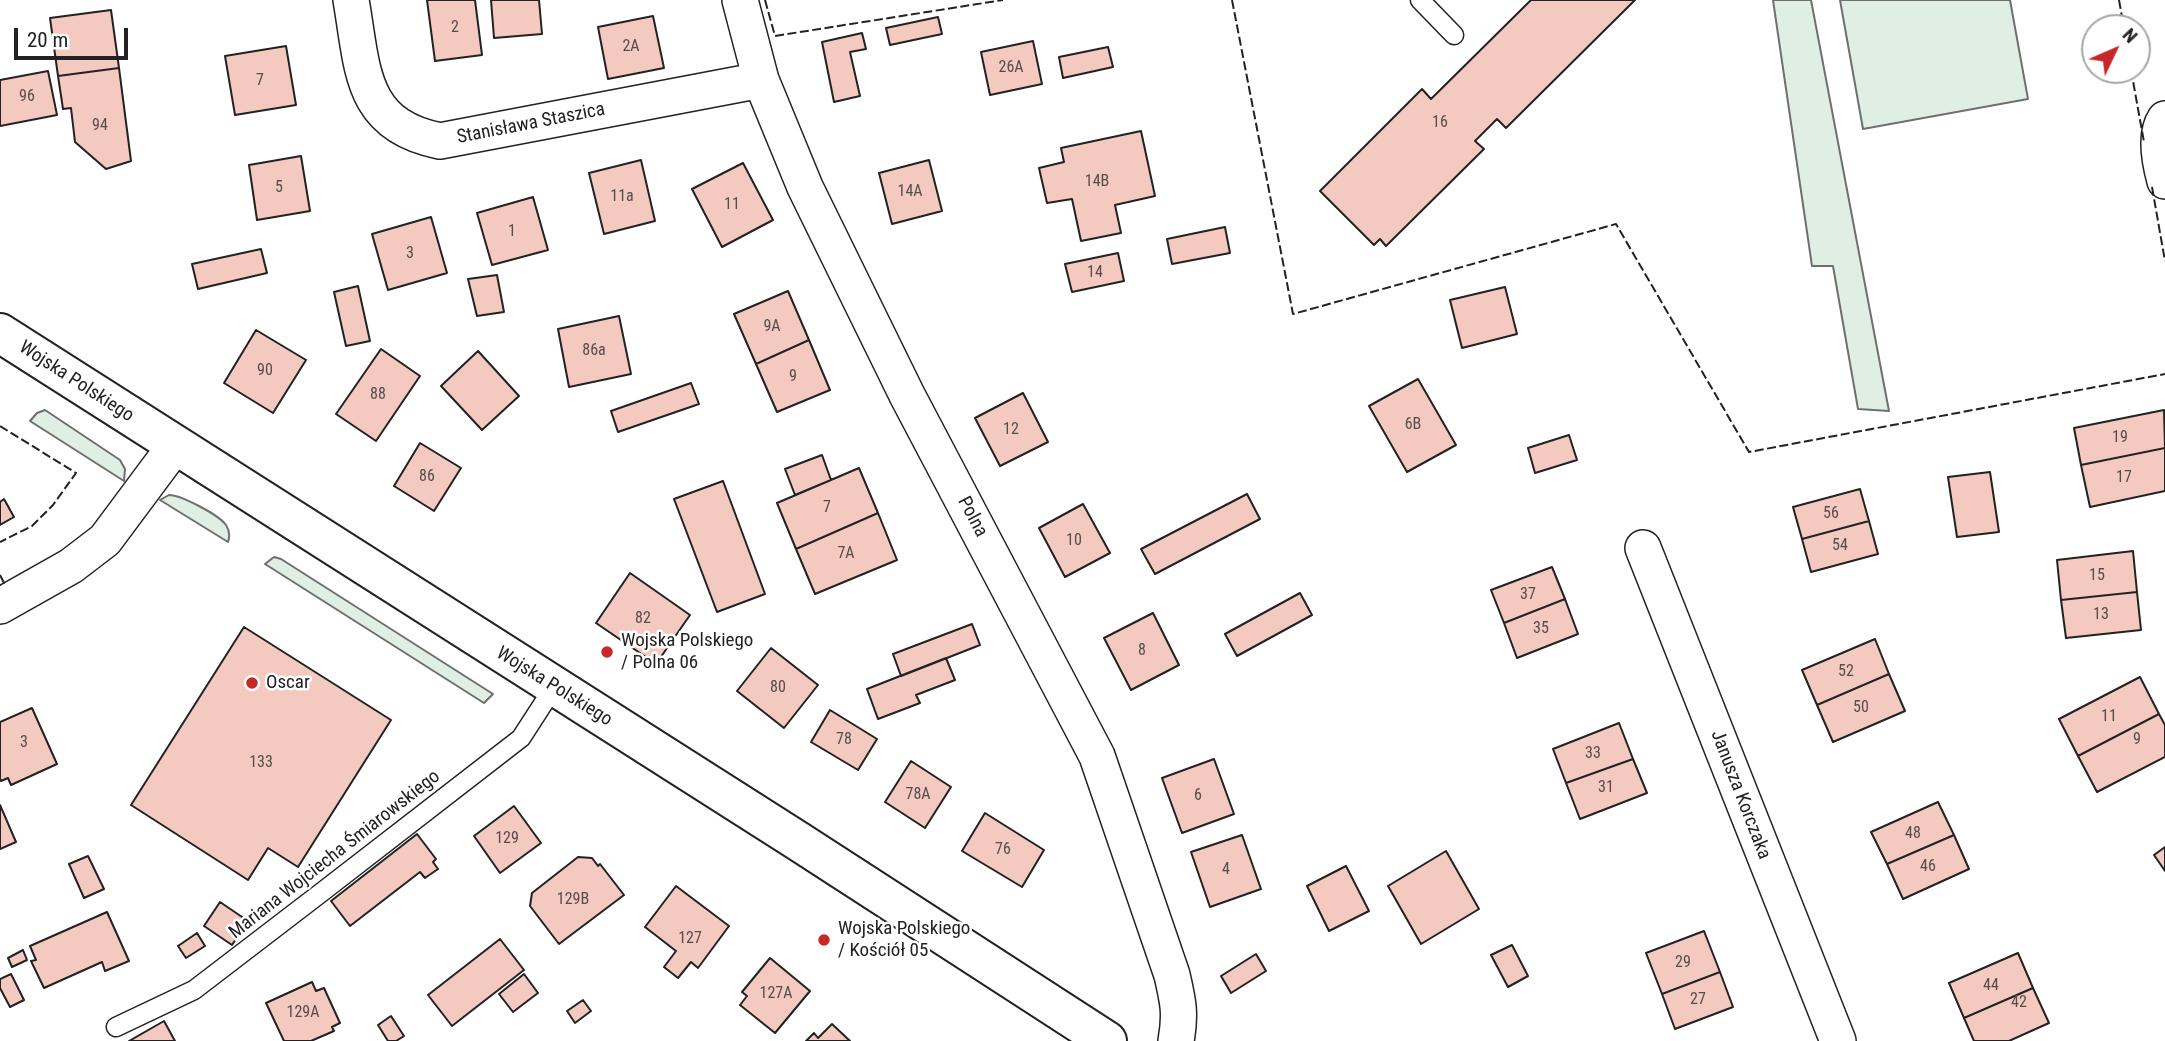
<!DOCTYPE html>
<html>
<head>
<meta charset="utf-8">
<style>
  body { margin:0 }
  #map { position:relative; width:2165px; height:1041px; overflow:hidden; background:#fff; font-family:"Roboto Condensed",sans-serif }
  canvas { display:block }
  .north { position:absolute; left:2081px; top:14px; width:70px; height:70px; box-sizing:border-box; background:#fff; border:2px solid #a7a7a7; border-radius:50%; rotate:46deg; font-size:19px; font-weight:700; line-height:28px; text-align:center; color:#222 }
  .north::after { content:''; display:block; margin:auto; width:24px; height:32px; background:#c62828; clip-path:polygon(50% 0,100% 100%,50% 72%,0 100%) }
  .scale { position:absolute; left:14px; top:28px; width:114px; height:32px; box-sizing:border-box; border:4px solid #222; border-top:0; padding-left:9px; font-size:21px; line-height:24px; white-space:nowrap; color:#222; -webkit-text-stroke:5px #fff; paint-order:stroke }
</style>
</head>
<body>
<div id="map">
<canvas width="2165" height="1041"></canvas>
<div class="north">N</div>
<div class="scale">20 m</div>
</div>
<script>
const g = document.querySelector('canvas').getContext('2d');
g.lineJoin = 'round';
function fillPath(path, color) { g.fillStyle = color; g.fill(path, 'evenodd'); }
function strokePath(path, color, width, dash) { g.strokeStyle = color; g.lineWidth = width; g.lineCap = dash ? 'butt' : 'round'; g.setLineDash(dash || []); g.stroke(path); }
function drawText(font, color, halo, rows, align = 'center') {
  g.font = font + ' "Roboto Condensed",sans-serif'; g.lineWidth = 5; g.setLineDash([]); g.textBaseline = 'middle'; g.strokeStyle = halo; g.fillStyle = color; for (const [text, x, y, turn = 0] of rows) {
    g.save(); g.translate(x, y); g.rotate((+turn || 0) * Math.PI / 180); g.textAlign = isNaN(turn) ? turn : align; if (halo) g.strokeText(text, 0, 0); g.fillText(text, 0, 0); g.restore();
  }
}
const green = new Path2D(`
  M1773,0H1811L1889,411L1858,409L1833,266H1812Z
  M1840,0H2010L2028,99L1863,129Z
  M45,410L120,460L125,469L124,481L30,421L37,413Z
  M169,495C181,495 219,515 226,525C230,531 230,536 228,542L160,500Z
  M274,557L281,559L493,694L484,703L265,564Z`);
const building = new Path2D(`
  M427,0H475L482,55L435,61Z
  M491,0H539L542,34L494,38Z
  M1531,0H1635L1506,128L1497,119L1475,141L1484,149L1386,246L1380,239L1374,245L1320,191L1422,89L1431,99Z
  M111,10L119,68L58,76L50,18Z
  M653,16L664,68L608,79L598,27Z
  M938,17L942,34L890,45L886,28Z
  M862,33L866,49L850,52L860,96L834,102L822,42Z
  M1033,41L1042,84L990,95L981,52Z
  M286,46L296,105L235,115L225,56Z
  M1108,47L1113,67L1063,78L1059,57Z
  M119,68L131,161L106,169L75,142L71,108L63,109L58,76Z
  M48,71L57,115L0,126V80Z
  M1141,131L1155,196L1115,205L1121,233L1081,241L1072,199L1047,203L1039,168L1064,162L1061,148Z
  M301,156L310,211L257,220L249,165Z
  M641,160L655,221L604,234L589,173Z
  M929,160L942,211L892,224L879,173Z
  M743,163L773,220L722,247L692,189Z
  M533,197L548,250L492,265L477,213Z
  M431,217L447,273L388,290L372,234Z
  M1225,227L1230,253L1172,264L1167,239Z
  M261,249L267,273L198,289L192,264Z
  M1118,253L1124,281L1072,292L1065,264Z
  M497,275L504,312L477,316L468,279Z
  M358,286L370,341L346,346L334,292Z
  M1505,287L1517,334L1462,348L1450,300Z
  M788,291L809,340L756,364L734,314Z
  M619,316L631,374L569,387L558,329Z
  M256,330L306,360L273,413L224,383Z
  M809,340L830,390L777,412L756,364Z
  M381,349L420,376L376,441L336,414Z
  M478,351L519,396L482,430L441,386Z
  M1418,379L1456,445L1407,472L1369,406Z
  M691,383L699,404L618,432L611,411Z
  M1023,393L1048,442L1000,466L975,418Z
  M2164,410L2165,448L2081,465L2074,428Z
  M1569,435L1577,460L1535,473L1528,448Z
  M420,443L461,468L434,511L394,486Z
  M2165,448V491L2090,507L2081,465Z
  M822,455L831,480L795,495L785,469Z
  M859,468L878,513L796,549L777,503Z
  M1990,472L1999,532L1957,537L1948,477Z
  M723,481L765,594L717,612L674,499Z
  M1860,489L1869,521L1802,539L1793,507Z
  M1247,494L1260,519L1155,574L1141,549Z
  M4,499L14,517L0,525V502Z
  M1083,504L1110,553L1065,577L1039,528Z
  M878,513L897,560L815,594L796,549Z
  M1869,521L1878,554L1811,572L1802,539Z
  M2133,551L2137,592L2061,600L2057,560Z
  M1552,567L1565,599L1504,623L1491,590Z
  M630,573L690,615L656,664L596,623Z
  M2137,592L2141,630L2066,638L2061,600Z
  M1300,593L1312,615L1237,656L1225,634Z
  M1565,599L1578,634L1517,658L1504,623Z
  M1153,613L1179,665L1131,690L1104,638Z
  M972,624L980,645L901,676L893,654Z
  M244,627L391,720L298,867L268,848L248,880L131,805Z
  M1875,639L1889,674L1817,705L1802,670Z
  M771,648L818,685L784,728L737,691Z
  M946,658L955,680L916,695L920,703L878,719L867,689Z
  M1889,674L1905,711L1833,742L1817,705Z
  M2140,677L2159,714L2078,756L2059,719Z
  M32,708L57,764L11,785L8,778L1,781L0,779V722Z
  M830,710L877,739L858,770L811,742Z
  M2159,714L2165,725V757L2097,792L2078,756Z
  M1619,723L1633,759L1566,783L1553,749Z
  M1214,759L1234,814L1182,833L1162,778Z
  M1633,759L1647,793L1580,819L1566,783Z
  M911,761L951,787L925,828L885,802Z
  M1938,802L1954,835L1887,864L1871,832Z
  M0,805L16,842L0,849Z
  M514,806L541,843L500,873L474,836Z
  M985,813L1044,850L1022,887L962,851Z
  M417,834L436,859L433,862L438,869L425,878L420,872L350,926L331,901Z
  M1242,835L1261,889L1210,907L1191,852Z
  M1954,835L1969,869L1903,899L1887,864Z
  M2165,847V871L2154,855Z
  M1446,851L1479,909L1421,944L1388,886Z
  M88,856L104,889L84,898L69,864Z
  M578,857L592,858L598,866L600,864L624,895L559,944L530,906L532,893Z
  M1346,866L1369,911L1329,931L1307,886Z
  M676,886L729,926L698,968L691,962L678,978L664,967L676,951L645,927Z
  M220,902L248,921L232,945L204,926Z
  M107,912L129,961L105,971L102,962L44,988L31,961L36,960L30,946Z
  M1704,931L1720,972L1662,994L1646,953Z
  M197,933L205,946L186,958L178,946Z
  M500,939L524,970L452,1026L428,995Z
  M1512,945L1528,976L1508,987L1491,955Z
  M23,950L27,960L12,967L8,958Z
  M2018,953L2033,988L1964,1018L1949,983Z
  M1256,954L1266,971L1231,993L1221,976Z
  M770,958L810,991L775,1033L740,1005L747,996L742,992Z
  M1720,972L1733,1007L1675,1029L1662,994Z
  M11,974L24,1000L10,1007L0,988V979Z
  M524,974L538,993L513,1012L499,994Z
  M312,982L316,991L324,988L340,1023L332,1027L334,1031L311,1041H284L266,1003Z
  M2033,988L2049,1023L2009,1041H1974L1964,1018Z
  M583,1000L591,1011L575,1023L567,1011Z
  M391,1016L404,1036L396,1041H388L378,1025Z
  M164,1021L175,1041H129Z
  M832,1024L850,1041H806L814,1033L818,1038Z`);
const service = new Path2D(`
  M1420,0L1454,35
  M116,1027L194,990L322,892L521,738L554,687`);
const minor = new Path2D(`
  M351,0C363,68 359,125 440,141L761,80
  M740,0L761,80L805,187L907,395L1097,756L1172,975C1178,1001 1181,1014 1176,1041
  M2165,119C2154,135 2160,163 2165,181
  M1643,548L1838,1041
  M0,606L71,566L105,540L175,446`);
const secondary = new Path2D(`
  M0,333L798,841L1107,1041`);
const fence = new Path2D(`
  M765,0L775,36L1003,0
  M1232,0L1293,314L1616,224L1749,452L2165,374
  M2119,0L2124,28
  M2131,70L2144,142
  M2152,187L2165,261
  M0,426L76,473L53,505L32,526L0,542
  M0,575L4,583L0,585`);
const markers = [
  [607,652,7,"#c62828"],
  [252,683,7,"#c62828"],
  [824,940,7,"#c62828"]
];
const numberNames = [
  ["2",455,28],
  ["2A",631,47],
  ["26A",1011,68],
  ["7",260,81],
  ["96",27,97],
  ["16",1440,123],
  ["94",100,126],
  ["14B",1097,182],
  ["5",279,188],
  ["14A",910,192],
  ["11a",622,197],
  ["11",732,205],
  ["1",512,232],
  ["3",410,254],
  ["14",1095,273],
  ["9A",772,327],
  ["86a",594,351],
  ["90",265,371],
  ["9",793,377],
  ["88",378,395],
  ["6B",1413,425],
  ["12",1011,430],
  ["19",2120,438],
  ["86",427,477],
  ["17",2124,478],
  ["7",827,508],
  ["56",1831,514],
  ["10",1074,541],
  ["54",1840,546],
  ["7A",846,554],
  ["15",2097,576],
  ["37",1528,595],
  ["13",2101,615],
  ["82",643,619],
  ["35",1541,629],
  ["8",1142,651],
  ["52",1846,672],
  ["80",778,688],
  ["50",1861,708],
  ["11",2109,717],
  ["78",844,740],
  ["9",2137,740],
  ["3",24,743],
  ["33",1593,754],
  ["133",261,763],
  ["31",1606,788],
  ["78A",918,795],
  ["6",1198,796],
  ["48",1913,834],
  ["129",507,839],
  ["76",1003,850],
  ["46",1928,867],
  ["4",1226,870],
  ["129B",573,900],
  ["127",690,939],
  ["29",1683,963],
  ["44",1991,986],
  ["127A",776,994],
  ["27",1698,1000],
  ["42",2019,1003],
  ["129A",303,1013]
];
const streetNames = [
  ["Stanisława Staszica",531,124,-11],
  ["Wojska Polskiego",76,382,33],
  ["Polna",972,517,62],
  ["Wojska Polskiego",554,687,32],
  ["Janusza Korczaka",1740,795,69],
  ["Mariana Wojciecha Śmiarowskiego",335,855,-38]
];
const poiNames = [
  ["Wojska Polskiego",621,641],
  ["/ Polna 06",621,663],
  ["Oscar",266,683],
  ["Wojska Polskiego",838,929],
  ["/ Kościół 05",838,951]
];
fillPath(green, '#e0efe3');
strokePath(green, '#6f6f6f', 2);
fillPath(building, '#f3c9c0');
strokePath(building, '#222', 2);
strokePath(service, '#222', 21);
strokePath(minor, '#222', 38);
strokePath(secondary, '#222', 42);
strokePath(service, '#fff', 18);
strokePath(minor, '#fff', 35);
strokePath(secondary, '#fff', 38);
strokePath(fence, '#222', 2, [9, 3.5]);
for (const [x, y, r, color] of markers) { const dot = new Path2D(); dot.arc(x, y, r, 0, 2 * Math.PI); g.fillStyle = color; g.fill(dot); strokePath(dot, '#fff', 2.5); }
drawText('16px', '#564c4a', null, numberNames);
drawText('19px', '#222', '#fff', streetNames);
drawText('19px', '#222', '#fff', poiNames, 'left');
</script>
</body>
</html>
